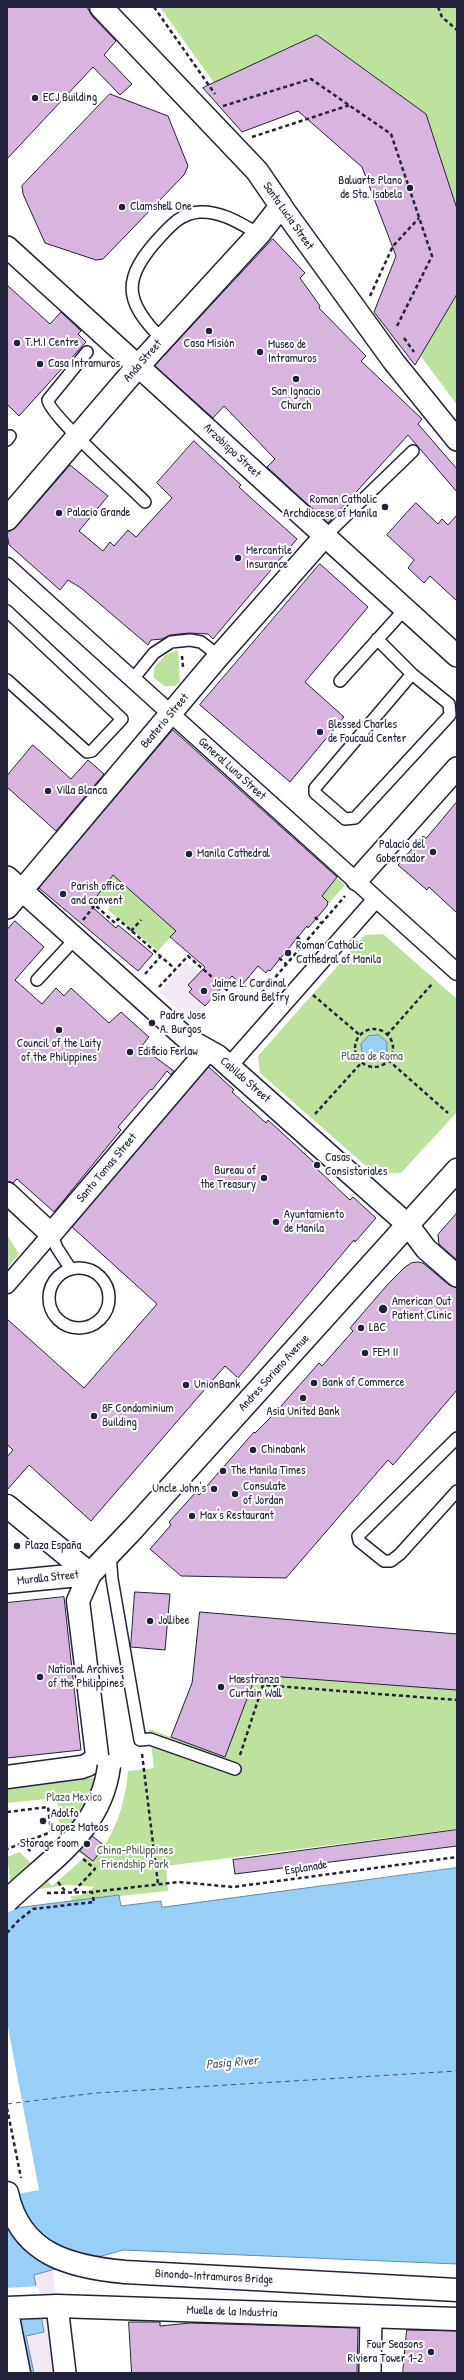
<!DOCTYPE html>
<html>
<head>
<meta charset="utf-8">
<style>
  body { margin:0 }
  #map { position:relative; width:464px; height:2380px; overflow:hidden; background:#fff; font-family:"Patrick Hand",sans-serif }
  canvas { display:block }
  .frame { position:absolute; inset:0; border:8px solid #22223b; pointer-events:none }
</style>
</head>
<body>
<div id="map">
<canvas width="464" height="2380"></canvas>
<div class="frame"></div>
</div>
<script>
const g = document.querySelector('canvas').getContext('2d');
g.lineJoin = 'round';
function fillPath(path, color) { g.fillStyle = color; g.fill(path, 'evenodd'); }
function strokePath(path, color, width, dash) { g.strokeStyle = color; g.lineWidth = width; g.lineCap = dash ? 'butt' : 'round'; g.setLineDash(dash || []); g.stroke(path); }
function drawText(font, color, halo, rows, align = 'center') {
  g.font = font + ' "Patrick Hand",sans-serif'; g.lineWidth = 4; g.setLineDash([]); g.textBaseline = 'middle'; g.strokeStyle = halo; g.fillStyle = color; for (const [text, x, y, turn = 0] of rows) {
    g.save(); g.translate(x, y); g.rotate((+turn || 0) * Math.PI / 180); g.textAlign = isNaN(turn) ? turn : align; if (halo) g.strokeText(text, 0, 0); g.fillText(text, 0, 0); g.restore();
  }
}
const built = new Path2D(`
  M187,961L219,990L191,1021L159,992Z
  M53,2270L65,2373H7L34,2275Z`);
const green = new Path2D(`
  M160,7H457V209L426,114L318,35L214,83Z
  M457,294V405L420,355Z
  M178,650L180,682L175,686H164L154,678V668L165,655Z
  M113,875L176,931L158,951L108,910L110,907L97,896Z
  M337,878L345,885L329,903L322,896Z
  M383,934L457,999V1112L401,1173L375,1174L260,1073L258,1056L365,935Z
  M7,1235L19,1254L7,1268Z
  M256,1675L457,1690V1829L166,1866L168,1891L72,1901L71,1896L81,1895L95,1887L68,1885L12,1893L7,1857L20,1852L52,1886L85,1857L66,1843L79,1827L60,1830L57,1798L7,1803V1788L97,1777C94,1802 84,1822 68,1842L93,1861C115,1835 125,1805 128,1771L154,1768L149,1729L225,1757Z`);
const water = new Path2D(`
  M379,1035L387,1042V1053L380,1060L370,1061L362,1055L361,1044L368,1036Z
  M457,1868V2264L123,2250L34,2275L44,2332L26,2336L34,2373H7V1909L119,1895L121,1906L161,1901L162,1907Z`);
const pier = new Path2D(`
  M7,2022L39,2190L7,2196Z
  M38,2286L44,2318L7,2321V2288Z`);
const ferry = new Path2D(`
  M7,2104L96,2093L457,2071`);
const building = new Path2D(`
  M7,7H87L92,16L116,41L104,55L132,84L120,95L93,67L7,159Z
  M317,35L426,114L457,209V294L415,365L374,312L396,256L362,167L298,111L242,132L203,88Z
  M110,94L168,116L188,166L184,175L103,259L96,260L45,243L23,194L22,186Z
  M273,239L305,273L300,278L320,306L319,308L366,356L361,361L422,419L418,424L457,469V492L408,435L328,523L267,467L275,459L224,406L213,418L155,366Z
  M7,285L50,324L61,312L81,331L78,334L86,342L19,416L7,404Z
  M194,441L241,485L239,487L251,498L297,539L213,639L208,634L189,633L170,635L162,639L151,640L148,645L81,588L68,580L60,590L9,545L7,533L16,527L70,465L108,496L79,531L103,551L110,542L114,546L128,530L136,537L172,498L157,483Z
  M416,503L438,524L442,519L448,525L457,515V601L430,576L424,583L408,568L414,560L387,535Z
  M320,564L368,607L305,682L344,717L290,782L200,705Z
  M173,730L337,877L322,896L328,902L327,906L308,928L307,926L270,971L268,970L266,973L258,966L242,985L232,976L205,1006L189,992L192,989L188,985L205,967L170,937L176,931L113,875L90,905L116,928L118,925L153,954L138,971L39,888Z
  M33,745L71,779L88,760L104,774L56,831L7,787V776Z
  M457,802V913L429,887L427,890L398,865L423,836L426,838Z
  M15,921L44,947L15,980L42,1004L56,988L64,996L71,988L109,1023L121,1012L149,1037L141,1047L174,1071L171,1075L167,1071L152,1090L151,1089L142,1099L118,1127L121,1130L54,1212L17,1179L13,1183L7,1181V930Z
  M209,1067L234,1090L232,1092L266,1123L268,1120L319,1167L317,1169L350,1200L353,1197L376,1218L355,1242L354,1240L238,1378L225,1366L91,1521L29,1465L7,1490V1457L13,1450L7,1444V1319L84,1388L157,1304L72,1227Z
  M457,1213V1260L439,1244L438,1235Z
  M418,1262L423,1263L449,1285L457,1288V1390L393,1465L388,1460L286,1578L181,1576L150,1549L171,1525L169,1522L196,1492L199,1495L254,1432L255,1433L274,1414L319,1363L322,1366L353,1331L350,1328L388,1284L404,1268L411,1263Z
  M135,1592L170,1594L165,1650L131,1647Z
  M64,1597L81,1750L7,1758V1603Z
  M200,1612L457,1634V1690L256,1675L225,1757L171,1737L192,1683Z
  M457,1830V1846L235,1874L233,1860Z
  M92,1836L105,1846L93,1861L80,1851Z
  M129,2322H160V2326L190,2323L358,2328L357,2373H132Z
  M407,2330L457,2331V2373H403Z`);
const path = new Path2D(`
  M154,7L215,94
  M438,7L442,17L457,30
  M223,106L311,79L391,134L432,256L396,328
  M252,137L350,105
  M370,296L393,246L419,218
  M404,338L414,352
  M182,656L183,667
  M315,917L321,923
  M83,920L95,905L115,923L118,919L175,969
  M131,931L141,920
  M297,937L310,949
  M279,958L286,964
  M145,974L161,956
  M159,987L188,956L236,998L260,995L345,896
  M313,995L361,1036
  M355 1048a19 19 0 1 1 38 0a19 19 0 1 1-38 0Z
  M387,1035L432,984
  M388,1060L448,1113
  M315,1114L362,1062
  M142,1754L158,1884
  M240,1755L263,1685L457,1700
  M7,1812L48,1807L51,1832L7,1849
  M23,1843L31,1852
  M58,1882L65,1891
  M74,1891L95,1869L82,1858
  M47,1893L92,1892L179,1882L233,1887L457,1857
  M7,1933L18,1921L33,1909L94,1902L92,1892
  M7,2108L21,2178`);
const service = new Path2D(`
  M162,339C122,300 123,277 160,237C172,224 182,213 200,212C222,211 241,224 259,234
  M87,352L48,400C48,414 130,486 145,502
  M7,440L10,436
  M324,537L413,451
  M7,611L122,719L92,751L87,752L7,680
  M377,639L412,674L449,704L450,715L355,818L345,819L315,793V788L412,674
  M133,679L154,653L171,642L190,640L201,642L219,656
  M340,681L405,609
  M37,980L75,939
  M51,1234L57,1248L70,1268
  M49 1298a30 30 0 1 1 60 0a30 30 0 1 1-60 0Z
  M457,1438L358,1536L359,1541L384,1561H391L400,1554L457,1491
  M110,1554L112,1579L140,1740L150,1739L235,1769`);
const pedestrian = new Path2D(`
  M7,566L457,972
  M229,1066L376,899
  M7,1285L51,1234`);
const minor = new Path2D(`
  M281,206L394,362L457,440
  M7,247L457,656
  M7,877L186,1038L218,1056L229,1066L408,1225L426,1249L457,1276
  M357,880L457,768
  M7,908L219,656L324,537
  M7,1193L51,1234L207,1051
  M57,2306L65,2373
  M370,2373L371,2316`);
const tertiary = new Path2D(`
  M7,519L139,365L259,234L281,206L257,171L101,7
  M7,1506L90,1574
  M7,1582L90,1574
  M7,1777L82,1767C89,1765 94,1762 97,1755L78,1601L90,1574L133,1529L457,1170
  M7,2193C20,2255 71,2267 125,2272L457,2290
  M7,2308L57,2306L457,2319
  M7,2312L19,2373`);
const tertiaryBridge = new Path2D(`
  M7,1901C49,1860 101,1831 109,1766`);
const markers = [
  [35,98,4,"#22223b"],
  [410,188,4,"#22223b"],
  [122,207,4,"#22223b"],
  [209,331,4,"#22223b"],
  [17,343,4,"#22223b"],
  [260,352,4,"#22223b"],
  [40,364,4,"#22223b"],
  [296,379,4,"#22223b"],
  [385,507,4,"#22223b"],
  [59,513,4,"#22223b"],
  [238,558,4,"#22223b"],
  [320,732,4,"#22223b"],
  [48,791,4,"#22223b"],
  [433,852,4,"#22223b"],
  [189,854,4,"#22223b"],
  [63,894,4,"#22223b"],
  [288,953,4,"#22223b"],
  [204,991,4,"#22223b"],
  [152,1023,4,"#22223b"],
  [59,1030,4,"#22223b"],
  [130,1052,4,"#22223b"],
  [317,1165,4,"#22223b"],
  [264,1178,4,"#22223b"],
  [276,1222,4,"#22223b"],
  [383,1309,5,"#22223b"],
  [361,1328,4,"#22223b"],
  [365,1353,4,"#22223b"],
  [314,1383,4,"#22223b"],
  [186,1385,4,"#22223b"],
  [303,1398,4,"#22223b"],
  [94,1416,4,"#22223b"],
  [253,1450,4,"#22223b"],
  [223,1471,4,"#22223b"],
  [214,1489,4,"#22223b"],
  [235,1494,4,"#22223b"],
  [192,1516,4,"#22223b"],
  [17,1546,4,"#22223b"],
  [150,1621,4,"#22223b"],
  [40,1677,4,"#22223b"],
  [221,1687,4,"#22223b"],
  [43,1821,4,"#22223b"],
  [87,1844,4,"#22223b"],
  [431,2352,4,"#22223b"]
];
const poiNames = [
  ["ECJ Building",43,98],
  ["Baluarte Plano",402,181,"right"],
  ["de Sta. Isabela",402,195,"right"],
  ["Clamshell One",130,207],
  ["T.M.I Centre",25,343],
  ["Casa Misión",209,344,"center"],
  ["Museo de",268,345],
  ["Intramuros",268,359],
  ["Casa Intramuros",48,364],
  ["San Ignacio",296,392,"center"],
  ["Church",296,406,"center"],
  ["Roman Catholic",377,500,"right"],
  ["Archdiocese of Manila",377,514,"right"],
  ["Palacio Grande",67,513],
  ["Mercantile",246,551],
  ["Insurance",246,565],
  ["Blessed Charles",328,725],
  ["de Foucaud Center",328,739],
  ["Villa Blanca",56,791],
  ["Palacío del",425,845,"right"],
  ["Gobernador",425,859,"right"],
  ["Manila Cathedral",197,854],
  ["Parish office",71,887],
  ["and convent",71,901],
  ["Roman Catholic",296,946],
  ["Cathedral of Manila",296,960],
  ["Jaime L. Cardinal",212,984],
  ["Sin Ground Belfry",212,998],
  ["Padre Jose",160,1016],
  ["A. Burgos",160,1030],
  ["Council of the Laity",59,1044,"center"],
  ["of the Philippines",59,1058,"center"],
  ["Edificio Ferlaw",138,1052],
  ["Casas",325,1158],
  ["Consistoriales",325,1172],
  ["Bureau of",256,1171,"right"],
  ["the Treasury",256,1185,"right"],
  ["Ayuntamiento",284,1215],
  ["de Manila",284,1229],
  ["American Out",392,1302],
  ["Patient Clinic",392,1316],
  ["LBC",369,1328],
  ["FEM II",373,1353],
  ["Bank of Commerce",322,1383],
  ["UnionBank",194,1385],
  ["BF Condominium",102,1409],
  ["Building",102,1423],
  ["Asia United Bank",303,1412,"center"],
  ["Chinabank",261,1450],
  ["The Manila Times",231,1471],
  ["Consulate",243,1487],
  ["of Jordan",243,1501],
  ["Uncle John's",206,1489,"right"],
  ["Max's Restaurant",200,1516],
  ["Plaza España",25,1546],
  ["Jollibee",158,1621],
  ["National Archives",48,1670],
  ["of the Philippines",48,1684],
  ["Maestranza",229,1680],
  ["Curtain Wall",229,1694],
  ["Adolfo",51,1814],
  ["Lopez Mateos",51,1828],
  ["Storage room",79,1844,"right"],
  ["Four Seasons",423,2345,"right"],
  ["Riviera Tower 1-2",423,2359,"right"]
];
const streetNames = [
  ["Santa Lucia Street",288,216,55],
  ["Anda Street",143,361,-49],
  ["Arzobispo Street",232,451,43],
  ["Beaterio Street",165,721,-50],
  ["General Luna Street",232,769,42],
  ["Cabildo Street",245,1080,41],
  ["Santo Tomas Street",107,1168,-50],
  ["Andres Soriano Avenue",274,1373,-48],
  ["Muralla Street",48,1578,-6],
  ["Esplanade",306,1868,-9],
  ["Binondo-Intramuros Bridge",214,2277,3],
  ["Muelle de la Industria",232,2312,2]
];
const parkNames = [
  ["Plaza de Roma",372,1057],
  ["Plaza Mexico",74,1798],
  ["China-Philippines",135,1851],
  ["Friendship Park",135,1865]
];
const waterNames = [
  ["Pasig River",232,2063,-5]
];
fillPath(built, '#f3e9f5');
fillPath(green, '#bde29d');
fillPath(water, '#98cff7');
strokePath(water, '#698aac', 1);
fillPath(pier, '#fff');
strokePath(ferry, '#455673', 1, [5, 4]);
fillPath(building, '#d8b5df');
strokePath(building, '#22223b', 1);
strokePath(service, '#22223b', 14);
strokePath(pedestrian, '#22223b', 19);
strokePath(minor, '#22223b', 24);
strokePath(tertiary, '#22223b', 25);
strokePath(path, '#22223b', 2.5, [4, 3]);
strokePath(service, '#fff', 11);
strokePath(pedestrian, '#fff', 16);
strokePath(minor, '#fff', 21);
strokePath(tertiary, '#fff', 22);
strokePath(tertiaryBridge, '#22223b', 25, []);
strokePath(tertiaryBridge, '#fff', 22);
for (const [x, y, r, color] of markers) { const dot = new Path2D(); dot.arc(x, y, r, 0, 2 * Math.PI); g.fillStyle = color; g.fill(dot); strokePath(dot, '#fff', 1.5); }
drawText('12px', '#22223b', '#fff', poiNames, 'left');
drawText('12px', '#22223b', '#fff', streetNames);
drawText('12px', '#505c58', '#fff', parkNames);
drawText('italic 13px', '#455673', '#fff', waterNames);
</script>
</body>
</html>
